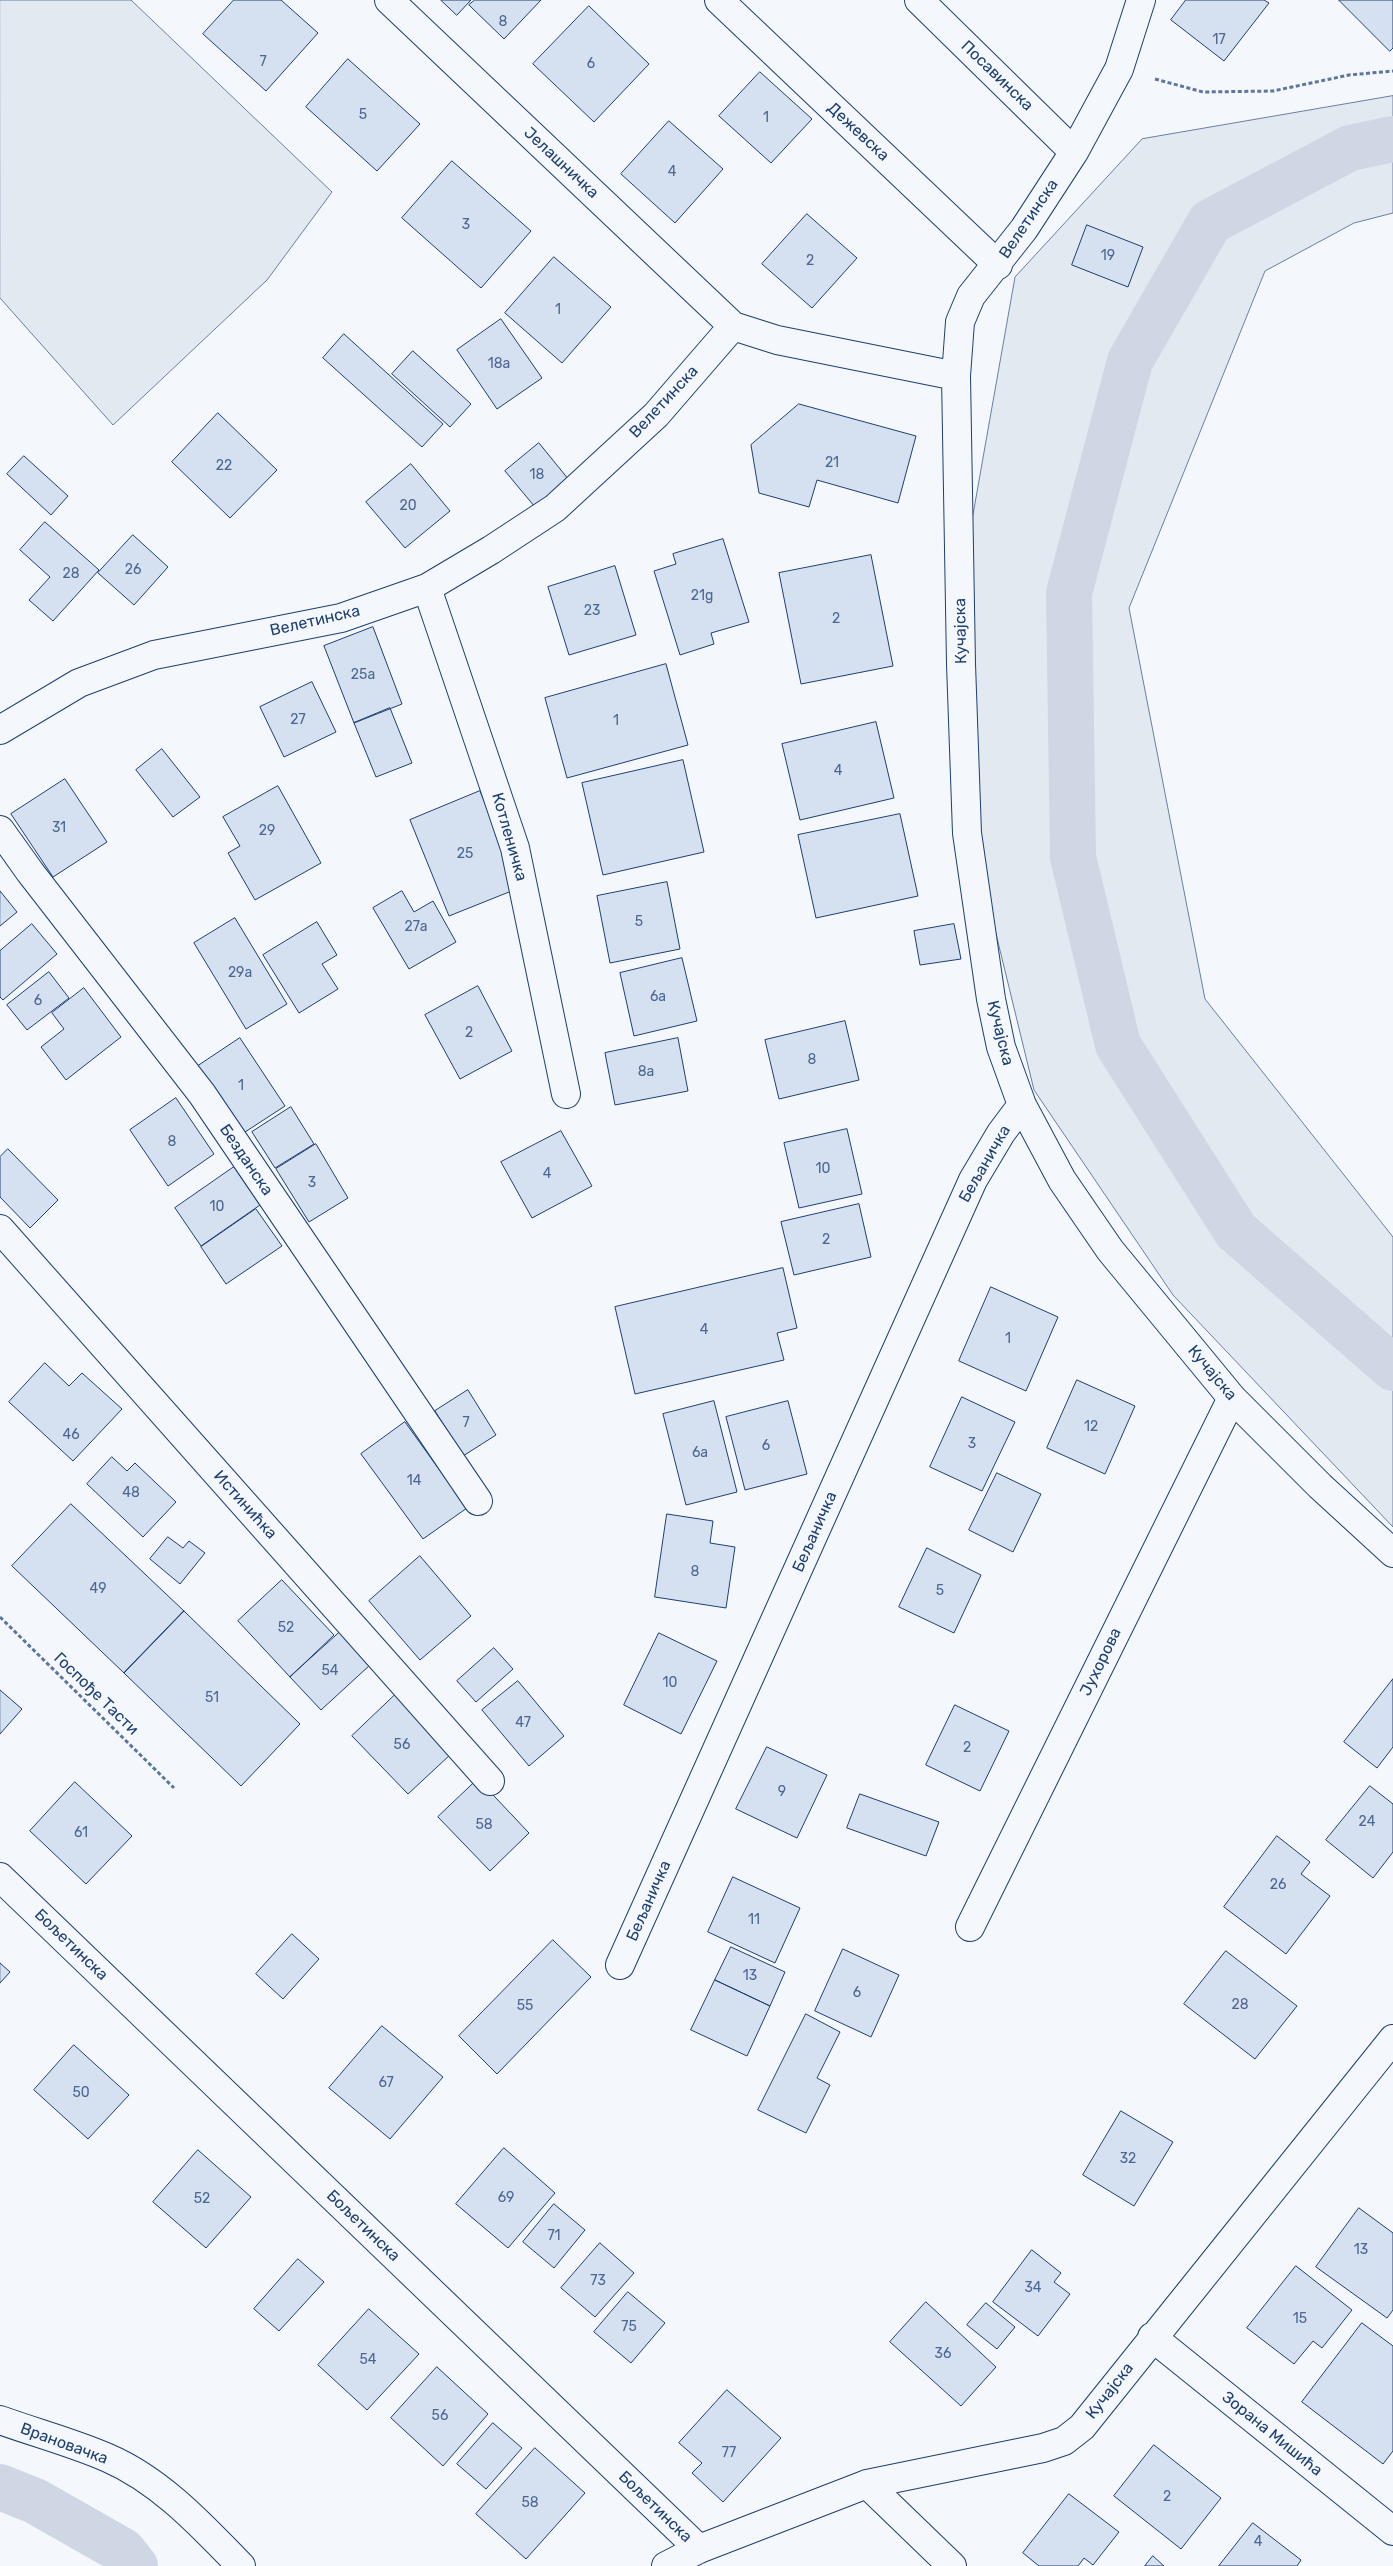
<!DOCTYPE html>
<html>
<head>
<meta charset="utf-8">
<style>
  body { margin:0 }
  canvas { display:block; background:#f4f7fb }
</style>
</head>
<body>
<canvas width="1393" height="2566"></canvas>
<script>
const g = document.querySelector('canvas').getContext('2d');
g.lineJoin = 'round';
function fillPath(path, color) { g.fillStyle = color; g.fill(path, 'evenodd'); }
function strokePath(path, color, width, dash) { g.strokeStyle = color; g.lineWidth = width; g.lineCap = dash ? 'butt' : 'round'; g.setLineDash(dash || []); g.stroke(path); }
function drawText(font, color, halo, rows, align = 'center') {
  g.font = font + ' Rubik,sans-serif'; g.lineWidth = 4; g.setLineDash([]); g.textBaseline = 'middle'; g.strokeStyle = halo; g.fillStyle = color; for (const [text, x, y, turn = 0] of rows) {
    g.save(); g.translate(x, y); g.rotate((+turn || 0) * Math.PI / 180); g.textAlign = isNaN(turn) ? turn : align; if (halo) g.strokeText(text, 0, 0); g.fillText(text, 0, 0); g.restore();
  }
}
const green = new Path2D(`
  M0,0H131L332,192L267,280L113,425L0,298Z
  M1393,96V213L1354,223L1265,271L1129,608L1205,999L1393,1237V1527L1173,1295L1034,1090L970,827L963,571L1015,277L1142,139Z`);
const canal = new Path2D(`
  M1393,139L1350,148L1210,222L1130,361L1069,593L1073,857L1118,1045L1236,1231L1393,1368
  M0,2487L35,2501L123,2551L135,2566`);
const building = new Path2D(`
  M234,0H281L318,33L266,91L203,34Z
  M441,0H471L457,15Z
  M475,0H541L504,39L469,5Z
  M1186,0H1264L1269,3L1224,61L1171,20Z
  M1339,0H1393V48L1390,51Z
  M589,6L649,64L594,122L533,64Z
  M348,59L420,124L377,171L306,107Z
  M760,72L812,119L771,163L719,116Z
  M669,121L723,169L675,223L621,174Z
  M452,161L531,231L481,288L402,218Z
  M807,214L857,258L812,308L762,264Z
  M1087,225L1143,247L1128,287L1072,265Z
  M554,257L611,307L562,363L505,313Z
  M501,319L542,378L497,409L457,350Z
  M344,334L443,424L422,447L323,358Z
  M413,351L471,404L450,427L392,374Z
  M799,404L916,436L898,503L817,480L809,507L759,493L751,445Z
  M218,413L277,470L230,518L172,462Z
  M539,443L569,480L535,507L505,471Z
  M24,456L68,496L51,515L7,474Z
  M411,464L450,511L405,548L366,502Z
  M45,522L99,570L53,621L29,600L50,577L20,550Z
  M133,535L168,567L134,605L98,573Z
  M723,539L749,622L711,633L714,644L680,655L654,571L676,564L673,554Z
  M871,555L893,666L801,684L779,573Z
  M615,566L636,635L569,655L548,587Z
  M373,627L402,704L354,723L324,646Z
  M666,664L688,745L567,778L545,698Z
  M312,682L336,732L284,757L260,707Z
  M390,708L412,763L376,777L354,723Z
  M876,722L894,798L800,820L782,744Z
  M162,749L200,797L173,817L136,770Z
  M683,760L704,852L603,875L582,783Z
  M65,779L107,842L53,877L11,814Z
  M278,786L321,863L255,900L228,853L240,846L223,817Z
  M480,791L519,888L449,916L410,820Z
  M900,814L918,896L816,918L798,835Z
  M667,882L680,949L610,963L597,896Z
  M0,891L17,912L0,926Z
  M402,891L414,912L433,901L456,942L409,969L373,908Z
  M235,918L287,1004L246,1029L194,943Z
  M317,922L337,955L322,964L338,989L299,1013L263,955Z
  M32,924L57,954L3,1000L0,997V951Z
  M954,924L961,959L920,965L914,931Z
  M682,958L697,1021L634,1036L620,973Z
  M49,972L69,998L27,1030L7,1005Z
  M478,986L512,1051L460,1079L425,1015Z
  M84,988L121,1037L66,1080L41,1047L64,1029L52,1013Z
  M845,1021L859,1080L779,1099L765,1040Z
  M240,1038L285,1106L242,1134L198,1066Z
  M678,1038L688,1091L615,1105L605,1053Z
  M176,1098L214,1154L168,1186L130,1130Z
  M291,1107L314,1144L275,1168L252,1132Z
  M847,1129L862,1194L799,1208L784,1143Z
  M561,1131L592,1186L532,1218L501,1162Z
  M316,1144L348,1198L309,1222L276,1169Z
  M8,1149L58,1200L30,1228L0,1197V1157Z
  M234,1167L260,1205L201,1246L175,1208Z
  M859,1204L871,1257L794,1275L781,1222Z
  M256,1209L282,1246L226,1284L201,1247Z
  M783,1268L797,1328L777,1333L784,1360L635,1394L615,1307Z
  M991,1287L1058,1317L1026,1391L959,1361Z
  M45,1363L69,1386L82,1373L122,1409L73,1461L9,1402Z
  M1077,1380L1135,1406L1105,1474L1047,1448Z
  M468,1390L496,1435L463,1456L435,1411Z
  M962,1397L1015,1422L982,1491L930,1467Z
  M714,1401L737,1492L686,1505L663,1414Z
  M788,1401L807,1474L745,1490L726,1417Z
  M405,1422L467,1508L423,1539L361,1454Z
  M112,1457L127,1471L135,1463L176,1502L143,1537L87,1484Z
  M997,1473L1041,1494L1013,1552L969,1530Z
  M71,1504L184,1611L124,1673L12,1566Z
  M667,1514L713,1521L710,1543L735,1547L726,1608L655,1597Z
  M168,1537L183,1548L189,1541L205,1553L180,1584L150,1559Z
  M927,1548L981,1575L954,1633L899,1607Z
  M420,1556L471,1616L420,1660L369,1601Z
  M282,1580L334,1635L290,1677L238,1621Z
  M184,1611L300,1724L241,1786L124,1673Z
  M340,1632L370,1665L321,1710L290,1677Z
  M659,1633L717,1661L681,1734L624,1705Z
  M494,1648L513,1669L476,1702L457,1681Z
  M1393,1679V1747L1377,1768L1344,1742Z
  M518,1681L564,1736L529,1766L482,1710Z
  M0,1690L22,1709L0,1734Z
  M395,1695L451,1754L408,1794L352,1736Z
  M955,1705L1009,1731L980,1791L926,1765Z
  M767,1747L827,1775L797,1838L736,1809Z
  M478,1779L529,1833L490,1871L438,1817Z
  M75,1782L132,1836L86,1884L30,1831Z
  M1370,1786L1393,1804V1852L1373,1878L1326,1840Z
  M860,1794L939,1822L926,1856L847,1828Z
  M1277,1836L1310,1862L1301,1874L1330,1896L1286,1954L1224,1907Z
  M733,1877L800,1908L775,1963L708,1932Z
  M292,1934L319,1959L283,1999L256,1974Z
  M553,1940L591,1977L497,2074L459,2036Z
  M731,1947L785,1972L770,2006L715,1980Z
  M843,1949L899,1975L871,2037L815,2011Z
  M1226,1951L1297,2006L1255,2059L1184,2004Z
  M0,1963L10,1972L0,1983Z
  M715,1980L770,2006L747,2056L691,2030Z
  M806,2014L840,2032L817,2078L830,2085L806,2133L758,2110Z
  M382,2026L443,2077L390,2139L329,2088Z
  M74,2045L129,2095L88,2139L34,2090Z
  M1121,2111L1173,2142L1134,2206L1083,2175Z
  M504,2148L555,2193L508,2248L456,2204Z
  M198,2150L251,2197L206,2248L153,2202Z
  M554,2204L585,2230L554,2268L523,2242Z
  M1359,2208L1393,2233V2310L1387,2318L1316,2267Z
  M600,2243L634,2273L595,2317L561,2288Z
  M1032,2250L1061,2273L1054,2282L1070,2294L1038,2336L993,2302Z
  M298,2259L324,2282L279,2331L254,2309Z
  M1296,2266L1352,2310L1322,2348L1313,2341L1294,2364L1247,2328Z
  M628,2292L665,2323L631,2363L594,2332Z
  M926,2302L996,2367L961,2406L890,2342Z
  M986,2303L1015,2327L997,2349L967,2325Z
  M369,2309L419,2354L367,2410L318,2365Z
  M1362,2323L1393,2346V2451L1383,2464L1302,2402Z
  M437,2367L488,2414L443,2466L391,2418Z
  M727,2390L781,2438L723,2502L692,2473L702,2463L679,2443Z
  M493,2423L522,2448L486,2489L457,2464Z
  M1154,2445L1221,2498L1181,2549L1114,2496Z
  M535,2448L585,2493L526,2559L476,2514Z
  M1069,2494L1119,2532L1093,2565L1084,2558L1078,2566H1039L1023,2553Z
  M1253,2523L1301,2560L1297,2566H1219Z
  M1153,2556L1164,2566H1145Z`);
const path = new Path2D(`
  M1155,79L1203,92L1273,91L1349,75L1393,71
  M0,1617L174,1788`);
const minor = new Path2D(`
  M389,0L733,326
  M719,0L998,265
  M919,0L1074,152
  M1141,0L1119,69L1074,152L1024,229L971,296L960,322L956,376L961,664L967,833L991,999L1001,1047L1022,1105L1062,1180L1110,1250L1232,1398L1320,1486L1393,1553
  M427,588L515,848L566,1094
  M0,730L79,683L154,655L341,618L427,588L491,550L555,508L656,415L733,326L777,340L956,376
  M0,830L30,872L202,1094L478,1501
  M0,1229L490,1781
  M0,1877L699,2549
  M970,1927L1232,1398
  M620,1965L973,1180L1001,1133L1022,1105
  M1152,2337L1393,2531
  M0,2420C36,2433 74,2443 108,2458C161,2481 202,2526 241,2566
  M867,2484L952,2566
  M666,2566L699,2549L867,2484L1043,2448L1064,2441L1082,2427L1393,2039`);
const numberNames = [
  ["8",503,22],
  ["17",1219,40],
  ["7",263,62],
  ["6",591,64],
  ["5",363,115],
  ["1",766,118],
  ["4",672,172],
  ["3",466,225],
  ["19",1108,256],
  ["2",810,261],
  ["1",558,310],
  ["18a",499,364],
  ["21",832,463],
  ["22",224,466],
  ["18",537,475],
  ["20",408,506],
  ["26",133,570],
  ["28",71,574],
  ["21g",702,596],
  ["23",592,611],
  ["2",836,619],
  ["25a",363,675],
  ["27",298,720],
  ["1",616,721],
  ["4",838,771],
  ["31",59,828],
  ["29",267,831],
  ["25",465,854],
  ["5",639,922],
  ["27a",416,927],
  ["29a",240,973],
  ["6a",658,997],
  ["6",38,1001],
  ["2",469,1033],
  ["8",812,1060],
  ["8a",646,1072],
  ["1",241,1086],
  ["8",172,1142],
  ["10",823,1169],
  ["4",547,1174],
  ["3",312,1183],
  ["10",217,1207],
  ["2",826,1240],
  ["4",704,1330],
  ["1",1008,1339],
  ["7",466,1423],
  ["12",1091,1427],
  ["46",71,1435],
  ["3",972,1444],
  ["6",766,1446],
  ["6a",700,1453],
  ["14",414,1481],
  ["48",131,1493],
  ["8",695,1572],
  ["49",98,1589],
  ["5",940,1591],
  ["52",286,1628],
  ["54",330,1671],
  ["10",670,1683],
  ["51",212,1698],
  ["47",523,1723],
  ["56",402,1745],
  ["2",967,1748],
  ["9",782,1792],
  ["24",1367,1822],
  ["58",484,1825],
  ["61",81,1833],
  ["26",1278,1885],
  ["11",754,1920],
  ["13",750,1976],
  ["6",857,1993],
  ["28",1240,2005],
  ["55",525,2006],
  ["67",386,2083],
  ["50",81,2093],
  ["32",1128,2159],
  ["69",506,2198],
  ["52",202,2199],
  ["71",554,2236],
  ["13",1361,2250],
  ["73",598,2281],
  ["34",1033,2288],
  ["15",1300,2319],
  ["75",629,2327],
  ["36",943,2354],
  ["54",368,2360],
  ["56",440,2416],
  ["77",729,2453],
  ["2",1167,2497],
  ["58",530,2503],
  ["4",1258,2542]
];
const streetNames = [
  ["Посавинска",997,76,44],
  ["Дежевска",858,132,43],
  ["Јелашничка",561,163,43],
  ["Велетинска",1029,219,-56],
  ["Велетинска",664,402,-47],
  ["Велетинска",315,621,-13],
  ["Кучајска",961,631,-91],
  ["Котленичка",509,837,74],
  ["Кучајска",1000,1033,76],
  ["Безданска",246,1160,56],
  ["Бељаничка",985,1164,-60],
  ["Кучајска",1212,1373,50],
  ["Истинићка",245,1505,48],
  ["Бељаничка",815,1532,-66],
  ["Јухорова",1101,1662,-64],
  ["Госпође Тасти",96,1694,44],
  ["Бељаничка",649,1901,-66],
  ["Бољетинска",71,1945,44],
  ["Бољетинска",363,2226,44],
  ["Кучајска",1110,2391,-52],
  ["Зорана Мишића",1272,2434,39],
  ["Врановачка",64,2444,20],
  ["Бољетинска",655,2507,44]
];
fillPath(green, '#e3e9f0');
strokePath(green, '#687fa3', 1);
strokePath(canal, '#cfd7e4', 46);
fillPath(building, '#d5e0f0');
strokePath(building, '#1d3f73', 1);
strokePath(minor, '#1d3f73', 30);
strokePath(path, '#5e769c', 3, [4, 2.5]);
strokePath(minor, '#f4f7fb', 28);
drawText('14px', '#4b6792', null, numberNames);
drawText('16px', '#1d3f73', '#f4f7fb', streetNames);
</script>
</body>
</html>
